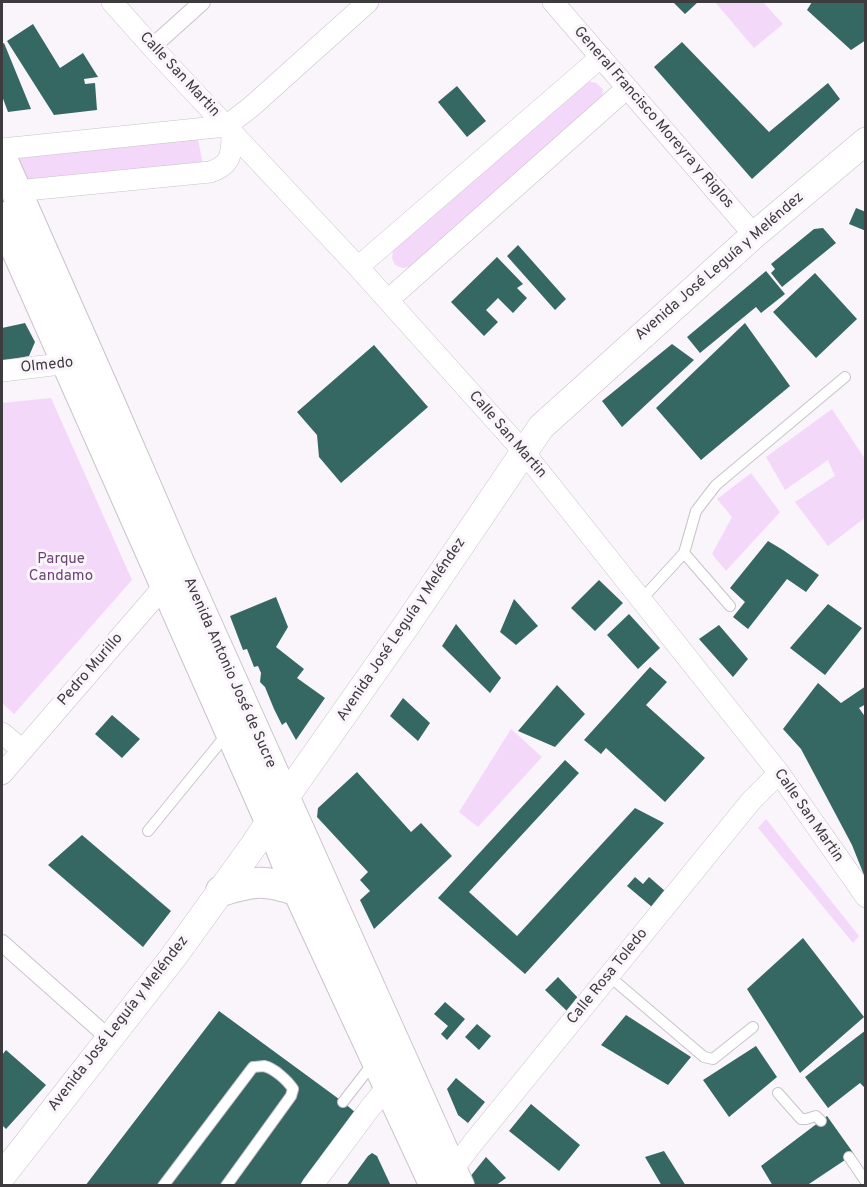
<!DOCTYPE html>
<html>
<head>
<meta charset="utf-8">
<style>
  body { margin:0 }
  #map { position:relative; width:867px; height:1187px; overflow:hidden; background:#faf4fb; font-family:Overpass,sans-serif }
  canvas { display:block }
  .frame { position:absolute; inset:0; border:3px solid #3d3b3d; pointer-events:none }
</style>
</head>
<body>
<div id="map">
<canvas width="867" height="1187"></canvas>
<div class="frame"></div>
</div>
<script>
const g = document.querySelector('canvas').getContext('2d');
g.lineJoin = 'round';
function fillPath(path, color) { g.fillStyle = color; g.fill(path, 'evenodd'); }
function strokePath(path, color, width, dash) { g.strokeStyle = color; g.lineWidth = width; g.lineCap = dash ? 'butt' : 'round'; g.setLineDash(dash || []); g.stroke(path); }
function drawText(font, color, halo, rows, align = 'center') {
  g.font = font + ' Overpass,sans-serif'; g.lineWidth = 6; g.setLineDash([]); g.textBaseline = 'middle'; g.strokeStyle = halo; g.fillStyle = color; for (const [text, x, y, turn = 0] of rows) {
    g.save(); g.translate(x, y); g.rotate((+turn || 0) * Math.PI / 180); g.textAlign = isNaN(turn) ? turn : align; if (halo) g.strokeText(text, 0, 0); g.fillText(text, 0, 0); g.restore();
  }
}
const green = new Path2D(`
  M715,2H763L783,24L754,48Z
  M588,81L596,83L603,89L602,97L411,267L402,268L395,265L392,258L393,250Z
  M198,139L203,165L23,182L19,158Z
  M51,398L132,580L14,714L2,703V403Z
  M832,409L865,459L866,517L828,546L795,502L835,476L828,460L785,490L766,457Z
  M751,473L780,512L726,571L712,554L732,517L717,499Z
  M511,729L542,757L478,827L459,812Z
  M766,819L859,936L853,943L758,828Z`);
const building = new Path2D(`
  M673,2H698L685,14Z
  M812,2H866V40L851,50L807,10Z
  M33,24L60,68L83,53L98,77L84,79L85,84L95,83L97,110L54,115L7,41Z
  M682,42L769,132L828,83L840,99L752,179L654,67Z
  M4,43L31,109L8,112L2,96V44Z
  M457,86L486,121L467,137L438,102Z
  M856,208L866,212V231L849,224Z
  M823,228L836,243L782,287L771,273L775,269L771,264L814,229Z
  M518,245L566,299L555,310L507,256Z
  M497,257L523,284L517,288L527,298L513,313L498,298L486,310L498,322L484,336L451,302Z
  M766,271L785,294L761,313L756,307L700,353L687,337Z
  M815,273L857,319L816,358L773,312Z
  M25,323L35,342L29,356L2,361V328Z
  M745,323L790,386L701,460L656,408Z
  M672,344L694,360L622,427L602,401Z
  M374,345L428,407L341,483L319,457L317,435L297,412Z
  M768,541L783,550L819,575L806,592L787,579L748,629L733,617L745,602L730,588Z
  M599,580L623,603L595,631L571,608Z
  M276,597L288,627L276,647L304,669L297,678L325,698L296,740L286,722L282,725L274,709L265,687L260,682L261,673L258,666L254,667L247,649L243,650L230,616Z
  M514,599L538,626L516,645L500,632Z
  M828,604L862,628L825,675L790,648Z
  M629,614L660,648L638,669L607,635Z
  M456,624L501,678L490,693L442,646Z
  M719,625L748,659L733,677L699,639Z
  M650,667L667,682L646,705L705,758L665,802L606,748L601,754L584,740Z
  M818,683L841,703L866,686V704L859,708L866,718V880L852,845L801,749L783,729Z
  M557,685L585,714L555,747L518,731Z
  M403,698L430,723L418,741L390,716Z
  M112,715L140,739L122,758L95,734Z
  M565,760L579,773L469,892L517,936L635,808L664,823L525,974L438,898Z
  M357,772L411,832L421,823L452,856L374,929L360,900L370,891L360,880L368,872L317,817L318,808Z
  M82,835L171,911L143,947L48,865Z
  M635,877L643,884L649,877L665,891L652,907L627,886Z
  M803,938L864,1017L800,1073L747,989Z
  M558,977L580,1000L568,1012L545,990Z
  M445,1002L465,1019L447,1040L441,1034L448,1026L434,1014Z
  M219,1011L343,1102L356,1113L299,1186H85Z
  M626,1015L691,1057L668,1085L601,1045Z
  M477,1024L491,1036L479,1050L465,1037Z
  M866,1030V1089L860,1083L828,1108L805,1077Z
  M756,1046L777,1077L729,1117L703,1080Z
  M6,1050L46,1085L6,1129L2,1125V1055Z
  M456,1078L485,1102L468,1123L458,1115L447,1089Z
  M531,1104L580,1145L559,1171L509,1131Z
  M827,1116L854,1154L806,1186H773L761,1166Z
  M664,1151L686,1186H662L645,1157Z
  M372,1153L377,1156L391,1186H346L368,1156Z
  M486,1157L506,1178L495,1186H471L469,1178Z`);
const service = new Path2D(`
  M684,553L730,606
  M641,600L684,553L696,511L716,485L845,377
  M148,831L227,734
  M609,976L704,1057L713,1059L753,1027
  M778,1093L801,1119H806L816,1116L821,1121
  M343,1102L374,1062
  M849,1157L866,1182
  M163,1186L253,1067C255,1067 263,1066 264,1066C274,1068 288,1081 293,1089L291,1096L226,1186`);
const pedestrian = new Path2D(`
  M152,47L202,2
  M2,943L109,1038`);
const minor = new Path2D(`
  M112,2L152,47L358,267L523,451L779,773L866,897
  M553,2L754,235
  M2,149L226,126L251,107L368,2
  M16,191L210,172C232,165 232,153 232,132
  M358,267L601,57
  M388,300L627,88
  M2,371L78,362
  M2,733L22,750
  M2,774L172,577
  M445,1180L472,1144L751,801L779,773
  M312,1186L370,1108L389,1085`);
const tertiary = new Path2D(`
  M2,1176L174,956L254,845L285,798L408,623L541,427L754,235L866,141`);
const secondary = new Path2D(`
  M2,159L109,401L181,567L459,1186
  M2,217L270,821L298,891L435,1186
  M221,891C254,881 264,879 298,891`);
const streetNames = [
  ["Calle San Martin",179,75,47],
  ["General Francisco Moreyra y Riglos",653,118,49],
  ["Avenida José Leguía y Meléndez",720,267,-41],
  ["Olmedo",47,366,-6],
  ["Calle San Martin",507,435,49],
  ["Avenida José Leguía y Meléndez",402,630,-56],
  ["Pedro Murillo",91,670,-49],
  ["Avenida Antonio José de Sucre",229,673,66],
  ["Calle San Martin",808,816,55],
  ["Calle Rosa Toledo",608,977,-51],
  ["Avenida José Leguía y Meléndez",119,1024,-52]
];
const parkNames = [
  ["Parque",61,560],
  ["Candamo",61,577]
];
fillPath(green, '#f4d8fa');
fillPath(building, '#356863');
strokePath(service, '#c8c3ca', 12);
strokePath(pedestrian, '#c8c3ca', 18);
strokePath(minor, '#c8c3ca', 22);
strokePath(tertiary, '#c8c3ca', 28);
strokePath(secondary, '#c8c3ca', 32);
strokePath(service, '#fff', 10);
strokePath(pedestrian, '#fff', 16);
strokePath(minor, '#fff', 21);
strokePath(tertiary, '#fff', 27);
strokePath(secondary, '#fff', 30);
drawText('15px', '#3d3b3d', '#faf4fb', streetNames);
drawText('15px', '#6b4573', '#faf4fb', parkNames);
</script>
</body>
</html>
